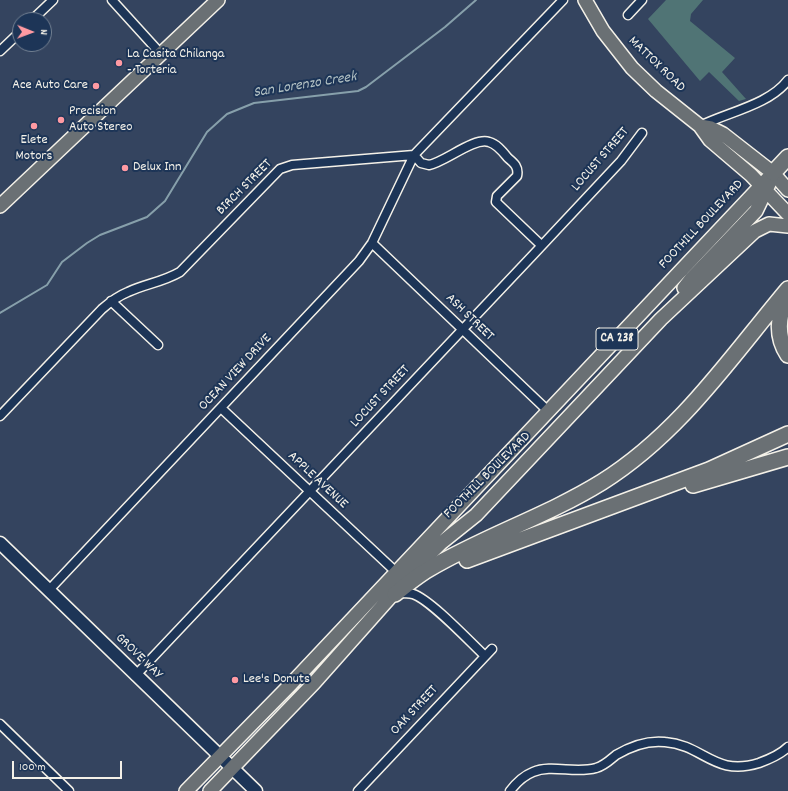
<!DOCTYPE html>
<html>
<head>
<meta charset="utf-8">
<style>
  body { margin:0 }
  #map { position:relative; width:788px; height:791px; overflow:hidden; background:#34445f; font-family:Dekko,sans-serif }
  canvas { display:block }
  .north { position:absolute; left:12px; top:12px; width:40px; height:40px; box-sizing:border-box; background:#1d3557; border:1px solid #738091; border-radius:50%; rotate:91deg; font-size:11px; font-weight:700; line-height:16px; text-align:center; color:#f4f1e8 }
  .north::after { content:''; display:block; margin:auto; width:14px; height:18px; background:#ff9aa2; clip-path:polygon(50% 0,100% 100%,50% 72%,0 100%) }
  .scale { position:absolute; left:12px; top:761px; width:110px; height:18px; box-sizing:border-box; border:2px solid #f4f1e8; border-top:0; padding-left:5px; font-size:12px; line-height:14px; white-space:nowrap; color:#f4f1e8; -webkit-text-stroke:3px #1d3557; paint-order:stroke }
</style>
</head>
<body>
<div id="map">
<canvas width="788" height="791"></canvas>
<div class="north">N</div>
<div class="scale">100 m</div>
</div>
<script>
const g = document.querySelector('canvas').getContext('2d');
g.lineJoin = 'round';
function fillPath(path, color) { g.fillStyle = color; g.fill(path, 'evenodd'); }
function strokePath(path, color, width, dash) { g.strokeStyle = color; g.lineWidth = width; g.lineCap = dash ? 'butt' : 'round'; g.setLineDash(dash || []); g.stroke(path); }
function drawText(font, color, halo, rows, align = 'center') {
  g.font = font + ' Dekko,sans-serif'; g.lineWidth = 4; g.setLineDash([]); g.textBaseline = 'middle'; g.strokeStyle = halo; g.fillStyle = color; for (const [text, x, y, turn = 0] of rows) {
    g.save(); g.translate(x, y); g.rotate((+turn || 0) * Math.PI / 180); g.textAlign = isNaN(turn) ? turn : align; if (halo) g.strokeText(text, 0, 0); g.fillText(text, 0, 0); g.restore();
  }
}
const green = new Path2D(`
  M666,0H703L691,14L690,21L735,58L722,72L746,99L739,101L709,72L700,81L648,19Z`);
const stream = new Path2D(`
  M0,313L47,285L62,262L87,243L100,235L147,217L165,201L207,132L227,114L254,103L358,91L366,87L445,27L476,0`);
const street = new Path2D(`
  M112,0L161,54
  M628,15L642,0
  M32,20L53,0
  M0,51L20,32
  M700,126C728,112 769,105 788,80
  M414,155L421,163L429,165C445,162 474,137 489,142C497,144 503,152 508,158C514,163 519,167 517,176L497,196L496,202L541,245
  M372,243L548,411
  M111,301L158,345
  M221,408L396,572
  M0,416L102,309C110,302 118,296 128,292C145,284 163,282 180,272L280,169L292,165L414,155
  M49,590L359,261L372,243L414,155L563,0
  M398,593C403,593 408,593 413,594C431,600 470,642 485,656
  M135,676L532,256L621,161L642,133
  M0,724L69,791
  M358,791L492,649
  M510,791C516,783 523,776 533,772C552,764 575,774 596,768C604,766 610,760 616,755C631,746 647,740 665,742C704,745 714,777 759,763C770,759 780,755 788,747`);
const secondary = new Path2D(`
  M0,543L256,791`);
const primary = new Path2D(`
  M585,0L603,31L632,68L656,91L700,126L710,140L751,175L788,214
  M700,126L711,128L723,134L773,173L788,190
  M0,206L218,0
  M684,288L691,279L756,211L769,184
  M186,791L290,685L773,173
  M210,791L314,683L417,567L441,543L476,515L661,319L755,231L769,224L788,226`);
const highway = new Path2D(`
  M773,173L788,157
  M788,297C777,315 776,337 788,355
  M693,485L788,457
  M467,560L709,470L788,434
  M395,594C406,585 417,576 429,569C485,536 547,516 602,482C680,433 730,358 788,289`);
const markers = [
  [119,63,4,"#ff9aa2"],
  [96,86,4,"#ff9aa2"],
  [61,120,4,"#ff9aa2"],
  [34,126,4,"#ff9aa2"],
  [125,168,4,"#ff9aa2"],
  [235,680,4,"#ff9aa2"]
];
const shields = [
  [617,339,42]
];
const shieldNames = [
  ["CA 238",617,339]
];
const poiNames = [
  ["La Casita Chilanga",127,55],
  ["- Torteria",127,71],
  ["Ace Auto Care",88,86,"right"],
  ["Precision",69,112],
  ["Auto Stereo",69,128],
  ["Elete",34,141,"center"],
  ["Motors",34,157,"center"],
  ["Delux Inn",133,168],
  ["Lee's Donuts",243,680]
];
const streetNames = [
  ["MATTOX ROAD",656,65,44],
  ["LOCUST STREET",601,160,-49],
  ["BIRCH STREET",245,188,-45],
  ["FOOTHILL BOULEVARD",702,225,-47],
  ["ASH STREET",469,318,44],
  ["OCEAN VIEW DRIVE",236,373,-47],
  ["LOCUST STREET",381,397,-47],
  ["FOOTHILL BOULEVARD",488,476,-45],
  ["APPLE AVENUE",317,481,43],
  ["GROVE WAY",138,657,44],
  ["OAK STREET",415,711,-47]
];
const waterNames = [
  ["San Lorenzo Creek",305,86,-9]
];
fillPath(green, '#507475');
strokePath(stream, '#87a0ab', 2);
strokePath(street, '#f4f1e8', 11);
strokePath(secondary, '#f4f1e8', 15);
strokePath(primary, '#f4f1e8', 16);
strokePath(highway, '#f4f1e8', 18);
strokePath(street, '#1d3557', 8);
strokePath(secondary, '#1d3557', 12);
strokePath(primary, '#6a7074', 13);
strokePath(highway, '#6a7074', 15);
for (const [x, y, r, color] of markers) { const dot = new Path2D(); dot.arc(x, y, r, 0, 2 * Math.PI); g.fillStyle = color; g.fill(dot); strokePath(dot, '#1d3557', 1.5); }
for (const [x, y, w] of shields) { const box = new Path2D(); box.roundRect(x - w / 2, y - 11, w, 22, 3); g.fillStyle = '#1d3557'; g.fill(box); strokePath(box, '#f4f1e8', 1); }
drawText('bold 13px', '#f4f1e8', null, shieldNames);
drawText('14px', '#f4f1e8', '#1d3557', poiNames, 'left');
drawText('14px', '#f4f1e8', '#1d3557', streetNames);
drawText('italic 15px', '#b4c2c4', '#1d3557', waterNames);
</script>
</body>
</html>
